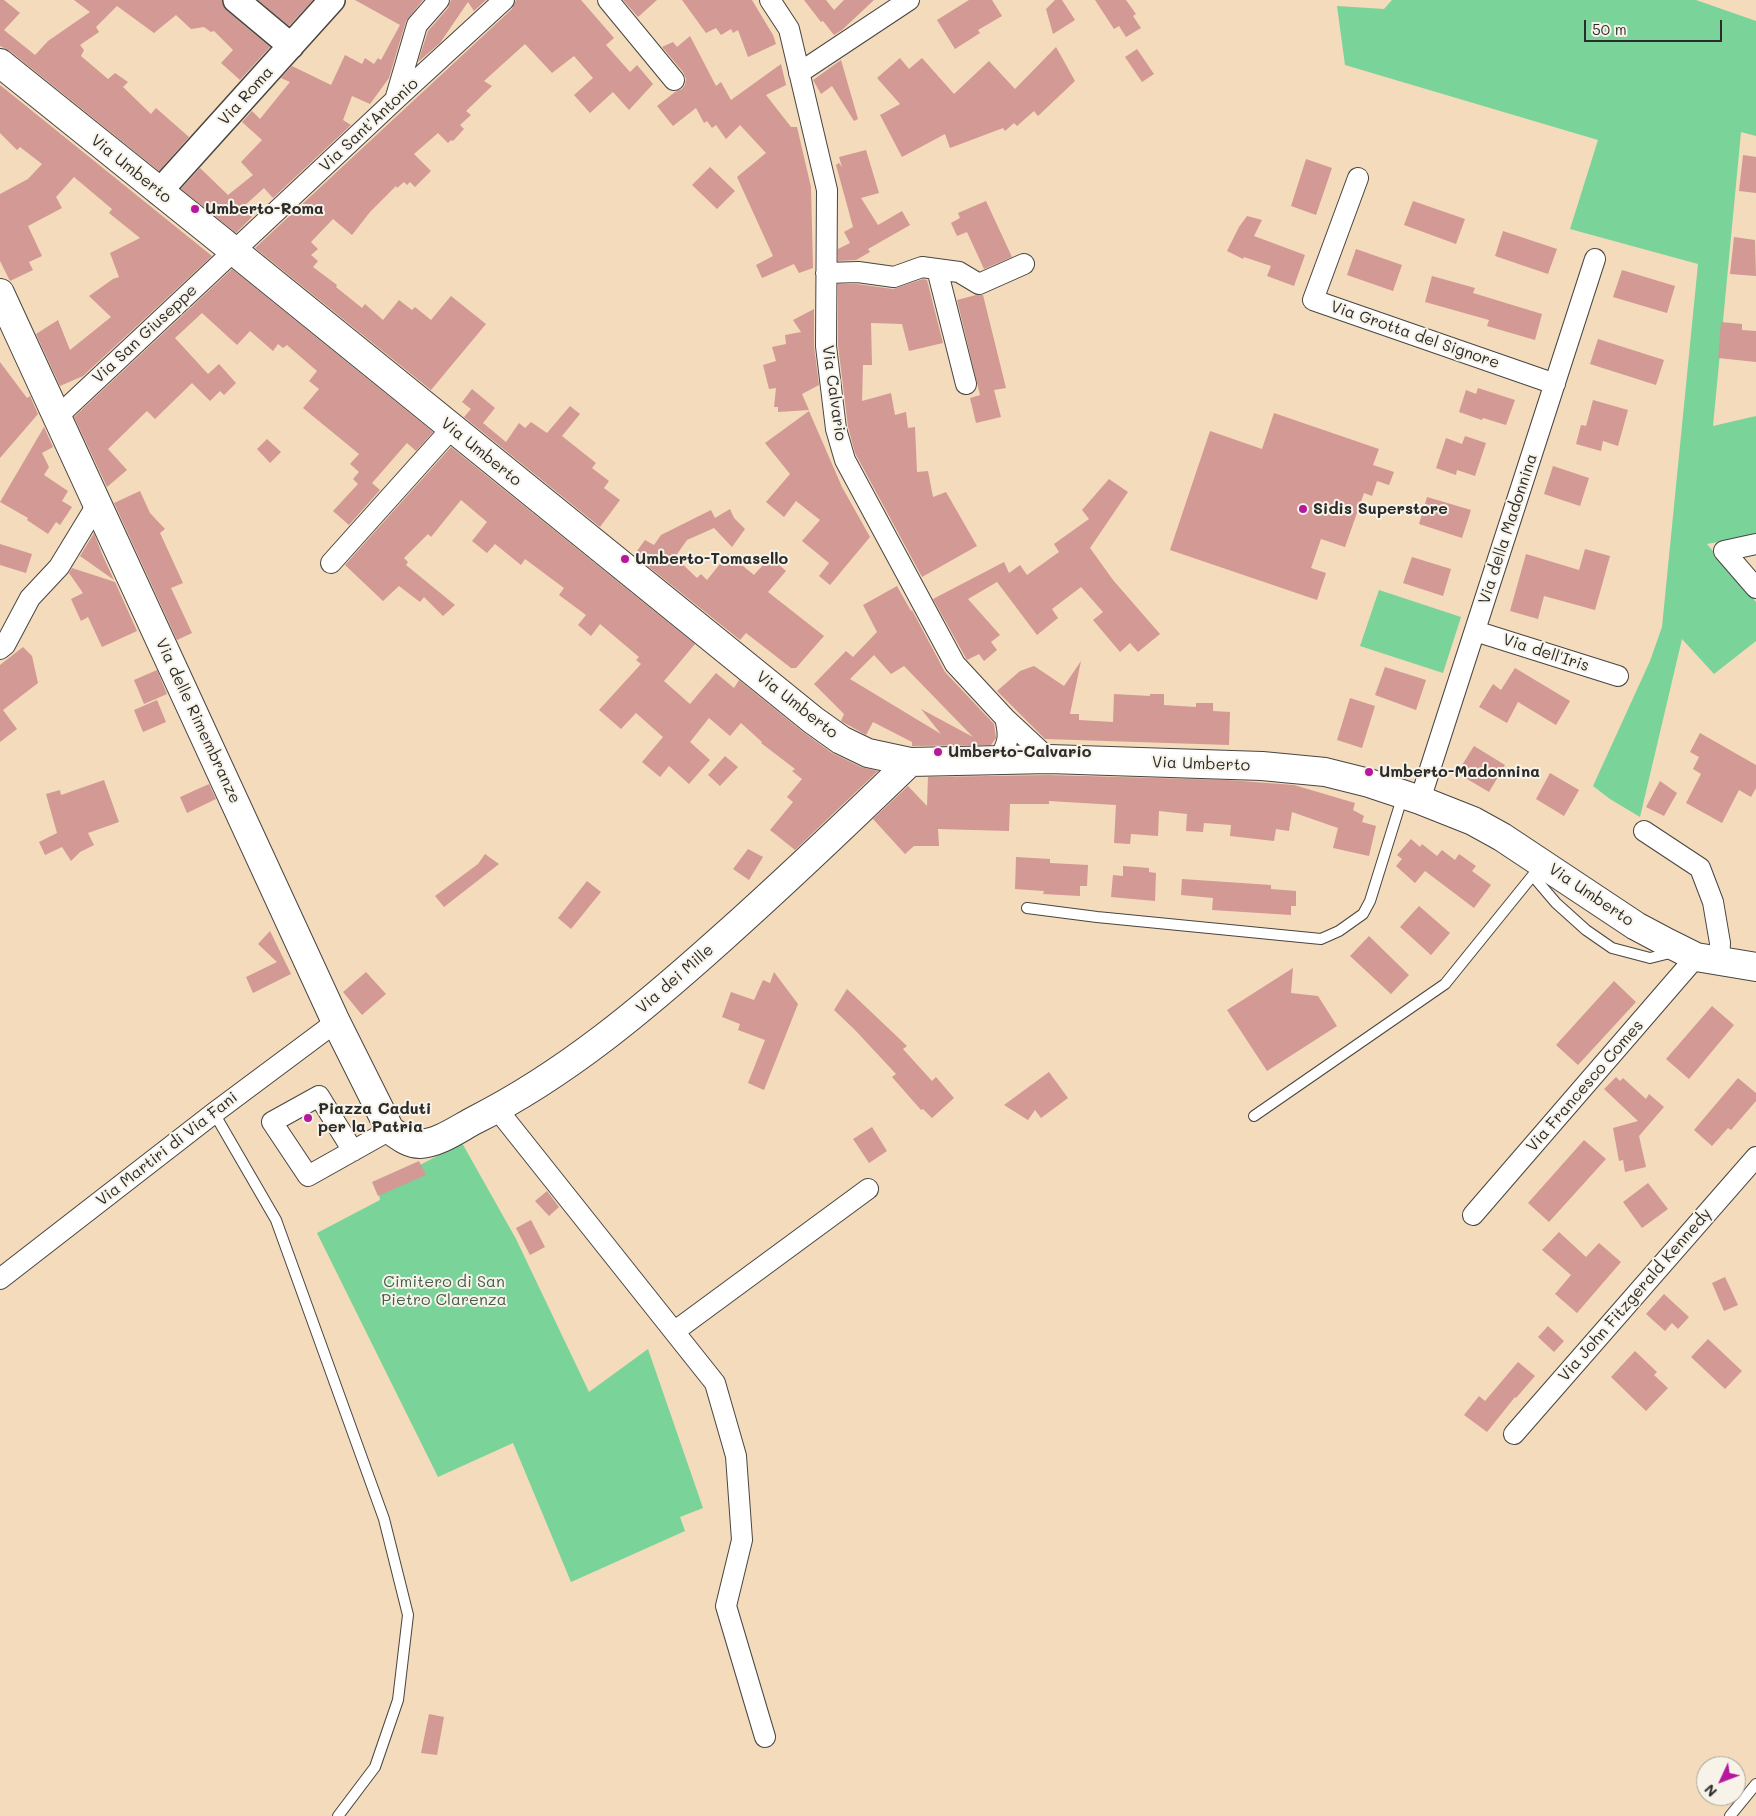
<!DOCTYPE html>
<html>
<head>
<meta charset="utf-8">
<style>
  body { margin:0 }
  #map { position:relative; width:1756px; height:1816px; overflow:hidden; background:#f3dbbb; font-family:Mali,sans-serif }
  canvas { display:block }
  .north { position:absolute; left:1696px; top:1756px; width:50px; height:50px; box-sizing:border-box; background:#f7f3e8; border:1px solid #a5a39c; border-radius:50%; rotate:227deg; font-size:14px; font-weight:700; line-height:20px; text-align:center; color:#2b2b2b }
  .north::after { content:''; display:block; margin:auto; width:18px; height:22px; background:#b5179e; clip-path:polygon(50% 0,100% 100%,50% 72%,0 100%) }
  .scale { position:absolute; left:1584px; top:20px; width:138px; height:22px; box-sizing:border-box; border:2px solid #2b2b2b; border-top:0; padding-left:6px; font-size:15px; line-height:18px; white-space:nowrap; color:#2b2b2b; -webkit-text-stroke:4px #f7f3e8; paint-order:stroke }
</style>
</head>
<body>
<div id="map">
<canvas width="1756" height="1816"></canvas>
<div class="north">N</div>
<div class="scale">50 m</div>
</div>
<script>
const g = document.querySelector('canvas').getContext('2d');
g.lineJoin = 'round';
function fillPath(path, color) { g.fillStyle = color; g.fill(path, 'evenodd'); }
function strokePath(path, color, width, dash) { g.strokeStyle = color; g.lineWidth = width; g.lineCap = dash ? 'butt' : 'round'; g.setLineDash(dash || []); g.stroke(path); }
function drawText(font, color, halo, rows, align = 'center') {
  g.font = font + ' Mali,sans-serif'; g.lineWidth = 4; g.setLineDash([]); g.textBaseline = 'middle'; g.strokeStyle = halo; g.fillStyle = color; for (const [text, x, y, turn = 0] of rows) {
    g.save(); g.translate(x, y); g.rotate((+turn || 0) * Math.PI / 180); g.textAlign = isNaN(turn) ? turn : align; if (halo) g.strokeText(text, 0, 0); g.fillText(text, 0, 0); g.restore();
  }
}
const green = new Path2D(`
  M1392,0H1696L1756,21V136L1741,132L1713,426L1756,416V535L1707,544L1756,602V641L1714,674L1682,639L1640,817L1610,799L1593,786L1650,661L1662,627L1698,264L1570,229L1598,140L1345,65L1337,6L1384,9Z
  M1379,590L1461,617L1443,673L1360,646Z
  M462,1143L516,1239L589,1392L648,1349L703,1508L680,1517L685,1531L571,1582L513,1443L438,1477L317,1233L380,1200L378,1187Z`);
const building = new Path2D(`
  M0,0H4L20,13L4,30L35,55L48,41L90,12L74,0H222L223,5L227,11L270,47L240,80L221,63L233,50L214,31L211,32L204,27L191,29L176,15L154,33L117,6L96,27L99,32L80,45L84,50L81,56L108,79L115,73L128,82L123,87L151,114L156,108L189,137L159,171L10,51L0,46Z
  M258,0H313L289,26Z
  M355,0H423L406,21L389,78L370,104L352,96L343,120L351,125L273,198L264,188L243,207L252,217L236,233L181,189L200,168L228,195L253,175L241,162L262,140L242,122L252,111L260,119L290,82L281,78L292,66L331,85L345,55L362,64L365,58L374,64L378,58L381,60L400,25Z
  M451,0H486L474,11L468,2L440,43L418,62L428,31L448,8Z
  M516,0H581L614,38L606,45L630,72L637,65L653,84L629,110L613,92L590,113L574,95L593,78L574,56L552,73L525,44L484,81L492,86L466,111L471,115L460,125L464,129L453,141L451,140L448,143L438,133L414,154L431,171L415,187L410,182L407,185L404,182L397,188L396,186L370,212L352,235L333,219L311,242L318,249L311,255L318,261L313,267L337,285L336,287L362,308L365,304L383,320L399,300L412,310L415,307L431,320L451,296L486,324L431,390L255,248L512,9Z
  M623,0H657L638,17Z
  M682,0H752L773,35L776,44L748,57L738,30L733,33L731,29L721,35L716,28L706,33Z
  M804,0H826L834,10L844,0H874L842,30L834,35L823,21L821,22Z
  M969,0H992L1002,16L978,30L980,33L955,49L937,20Z
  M1055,0H1062L1075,20L1053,34L1046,9Z
  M1095,0H1126L1136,14L1133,16L1141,28L1126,37L1119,26L1114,29Z
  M690,36L716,86L721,82L731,100L781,64L786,85L766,95L791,127H797L811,187L813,268L799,273L794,264L762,278L756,265L773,256L737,177L766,153L740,125L726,139L716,125L712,128L707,121L704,123L696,108L673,126L657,106L675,92L682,89L685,85L686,79L683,72L662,47L673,42L677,47Z
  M1056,47L1075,81L1038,116L1034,111L1017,126L1014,123L1005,131L1003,128L950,148L945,134L902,157L880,115L900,104L877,78L900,58L909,69L922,58L954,94L989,61L1015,89Z
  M1137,49L1154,74L1142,82L1125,57Z
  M841,60L858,119L854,121L832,86L821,94L813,80Z
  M0,85L212,256L83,376L60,386L36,334L58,320L70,350L111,317L89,296L113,279L119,277L110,253L140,238L109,213L112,209L74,177L56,197L62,208L28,226L42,256L29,262L33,270L10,281L0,261V194L28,179L42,164L20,147L17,150L0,133Z
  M866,150L879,193L861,198L878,225L902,211L910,225L868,249L870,252L856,260L838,261V249L850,243L844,232L853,227L836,165L839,163L842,167L839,157Z
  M1743,155L1756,157V193L1739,191Z
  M1306,159L1332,168L1316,215L1291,206Z
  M710,167L735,191L717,209L692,185Z
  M986,201L1012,257L984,269L967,232L957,236L951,223L960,218L958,213Z
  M1413,201L1465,219L1456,244L1404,225Z
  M1247,216L1262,220L1254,236L1305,255L1294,286L1267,276L1271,266L1244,257L1243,259L1227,251L1239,227Z
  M1503,231L1557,249L1548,274L1495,256Z
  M1734,237L1755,240L1756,276L1730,274Z
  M1356,249L1402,265L1393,291L1347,275Z
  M232,269L433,432L416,451L407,443L372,483L380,490L349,525L333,511L358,484L353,479L359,472L350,464L359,454L303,408L319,389L309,381L317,371L287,345L283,348L278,344L273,351L250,331L237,345L202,313L175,338L208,374L219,364L236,383L224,395L220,391L210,401L192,383L155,419L147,411L108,449L127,470L107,487L74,417Z
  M1622,270L1675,286L1667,313L1613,297Z
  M1432,276L1475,288L1473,293L1542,314L1535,340L1487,326L1489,320L1425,302Z
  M923,279L927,280L943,343L909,351L902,324L871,323L872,365H863L862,401L891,393L895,415L906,412L908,428L915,427L917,472L928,471L933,497L946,492L977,546L922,577L855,453L848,427L838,345V284H857L893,289Z
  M976,295H983L1006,388L994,390L1001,417L976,423L970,398L980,395L957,300Z
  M814,309V346L819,385L802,394L809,410L778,412V407H774L776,388L769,389L763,365L776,361L772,347L786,344L785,335L801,332L793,320Z
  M1721,322L1742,324V330L1756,331V362L1718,358Z
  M1598,339L1664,360L1656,385L1590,364Z
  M0,362L27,398L30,396L38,414L0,458Z
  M1478,388L1515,400L1506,425L1483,418L1482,420L1459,412L1466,390L1476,394Z
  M472,389L495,408L483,423L506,442L519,423L525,428L531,422L547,433L570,406L580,414L562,436L596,463L592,468L609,481L604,488L620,500L600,527L464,417L471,409L462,402Z
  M1593,400L1628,410L1618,446L1603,441L1601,451L1576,444L1581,425L1586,426Z
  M809,411L842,487L870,537L830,585L819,576L829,563L802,541L820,520L796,501L784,517L766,502L790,474L765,443Z
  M1274,413L1379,449L1373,465L1394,472L1389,485L1377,481L1372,496L1364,493L1345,547L1321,539L1311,568L1326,573L1317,600L1170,550L1210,431L1262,449Z
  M44,427L53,447L42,453L49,467L44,475L68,491L62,501L72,507L60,525L56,522L48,534L27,520L28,518L0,502Z
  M1465,436L1486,443L1475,476L1457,470L1456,475L1436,468L1446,438L1462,444Z
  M267,439L281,452L270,463L257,449Z
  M451,447L695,644L664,681L690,704L716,673L734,688L739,680L803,732L832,753L861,767L878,771L795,850L770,830L793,802L787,797L802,779L792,771L795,769L761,743L762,742L741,723L730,736L709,718L690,742L710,760L689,784L669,766L660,777L642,762L663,737L636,713L621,729L599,710L641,664L636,660L639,657L600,624L591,636L578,625L586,615L559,595L564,588L525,559L521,565L495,544L487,553L472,541L487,522L461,500L431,537L428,534L404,558L408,562L406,565L455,605L443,616L424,597L420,602L399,586L383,601L345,565Z
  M1553,466L1589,478L1580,506L1544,494Z
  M1109,479L1128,492L1090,548L1113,580L1160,634L1138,652L1130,643L1120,652L1093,620L1103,612L1081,587L1052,609L1058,618L1037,635L997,582L968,599L1000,635L991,642L997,650L984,661L979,654L967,660L933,599L1004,562L1009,573L1020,565L1027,575L1059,552L1054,544L1089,519L1082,510Z
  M140,491L150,513L165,529L160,533L183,583L171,588L192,633L177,640L114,503Z
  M1427,497L1471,510L1462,538L1419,524Z
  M730,509L734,518L745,529L732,547L714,528L687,540L675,557L697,578L701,574L707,580L728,554L754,575L770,557L786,571L768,592L824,636L796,668H791L746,633L740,640L634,555L645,540L654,545L661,535L711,510L715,518Z
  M94,533L102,554L114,580L80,556Z
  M0,544L32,554L26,573L0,565Z
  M1585,549L1610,556L1595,610L1544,596L1538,619L1510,611L1526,554L1579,570Z
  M1412,557L1451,569L1443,596L1403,583Z
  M72,568L115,582L137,631L102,647L88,617L81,621L71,599L83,593L69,573Z
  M897,586L911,611L912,610L945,672L994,724L996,738L991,745L912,746V742L873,722L866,735L841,721L844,714L814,684L846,651L853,657L877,632L863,605ZM874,655L891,674L904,666L973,737L921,709L941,734L850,679Z
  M23,647L32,656L38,683L3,710L17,729L0,742V665Z
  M1081,661L1070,714H1079V720L1113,722L1114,694L1150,696V694H1164V705L1196,707V703H1213V711L1230,712L1229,745L1045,739L997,691L1020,671L1034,666L1064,686Z
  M1385,667L1426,680L1416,710L1375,695Z
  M1515,668L1570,701L1556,725L1518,702L1507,723L1479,707L1493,684L1501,690Z
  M157,670L167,694L144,704L134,680Z
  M1350,698L1375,706L1362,748L1337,740Z
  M157,700L166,722L143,732L134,710Z
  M1700,733L1756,765V788L1751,797L1739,790L1722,823L1686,803L1701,774L1693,769L1699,757L1690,752Z
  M1474,746L1505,765L1489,792L1457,773Z
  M725,756L738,767L720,786L708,775Z
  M1550,773L1579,790L1564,816L1536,799Z
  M1049,775L1228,780L1294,785L1355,803L1353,810L1364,816L1362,822L1376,826L1369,856L1333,848L1338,828L1292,812L1289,831L1276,829L1274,841L1230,836L1231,825L1204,823L1203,832L1186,831L1187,814L1159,811L1158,836L1131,834L1130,844L1114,843L1116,805L1049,801V804H1010L1009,831L938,829L939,846H914L905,854L873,819L908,786L927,806L928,777Z
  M104,780L119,822L88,833L94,845L80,852L71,861L62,847L45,855L39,842L57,833L46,794L60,790L61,795Z
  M1660,781L1677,793L1664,816L1646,807Z
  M209,784L216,799L187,813L180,797Z
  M1411,839L1420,847L1422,844L1437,856L1442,850L1455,860L1459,854L1476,866L1472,871L1491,885L1474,908L1425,871L1415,883L1396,866L1402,859L1397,855Z
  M748,849L763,857L749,880L733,869Z
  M485,854L499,864L444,907L435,896L478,864Z
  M1016,857L1050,859V863L1088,865L1087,886H1080V896L1043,894L1044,891L1015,889Z
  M1123,866L1149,868V872L1156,873L1155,901L1111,897L1113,875L1123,876Z
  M1182,879L1271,885V889L1296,891V906H1291V915L1212,910L1213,898L1181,895Z
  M587,881L601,892L571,929L558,918Z
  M1419,906L1450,933L1431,955L1400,927Z
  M270,931L291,974L253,993L246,977L277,962L258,944Z
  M1369,936L1409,975L1391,994L1350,956Z
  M1293,968L1291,993L1318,996L1337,1026L1267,1071L1227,1010Z
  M366,972L386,994L362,1015L343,992Z
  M774,972L798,1004L764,1090L748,1083L765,1040L738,1030L740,1024L722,1017L731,992L754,1000L763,980L770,983Z
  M1614,981L1636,1002L1578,1065L1556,1045Z
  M847,989L907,1046L903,1049L932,1081L936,1077L954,1098L932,1118L923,1109L921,1110L892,1077L896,1074L855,1030L834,1010Z
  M1712,1006L1734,1025L1689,1079L1666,1059Z
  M1049,1072L1068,1098L1041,1118L1035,1110L1028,1120L1004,1105Z
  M1616,1077L1620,1081L1623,1078L1646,1099L1649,1094L1664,1107L1639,1136L1646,1167L1625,1172L1623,1160L1619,1161L1613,1128L1638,1121L1604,1089Z
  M1738,1078L1756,1093V1101L1731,1130L1728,1128L1712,1146L1694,1130Z
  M872,1127L887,1151L869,1163L853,1139Z
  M1584,1140L1606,1159L1549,1222L1528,1203Z
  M419,1161L426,1175L378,1196L372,1182Z
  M1648,1183L1668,1209L1642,1228L1623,1202Z
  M547,1191L559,1207L549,1216L535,1201Z
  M531,1220L545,1247L530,1255L516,1228Z
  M1559,1232L1586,1257L1599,1243L1621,1262L1577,1313L1555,1294L1571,1275L1542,1250Z
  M1725,1277L1738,1305L1724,1311L1712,1283Z
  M1664,1294L1689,1317L1678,1329L1672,1323L1665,1331L1646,1314Z
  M1548,1326L1564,1341L1554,1352L1538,1337Z
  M1708,1339L1742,1371L1725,1389L1691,1357Z
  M1635,1351L1657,1372L1654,1375L1668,1388L1646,1411L1611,1377Z
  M1518,1362L1535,1376L1516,1398L1515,1397L1487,1432L1464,1415L1479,1396L1485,1401Z
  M429,1714L444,1717L437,1755L421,1753Z`);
const service = new Path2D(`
  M1533,876L1556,903L1586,930L1612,948L1650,958L1674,952
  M1027,908L1097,917L1321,939L1339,931L1363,914L1370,901L1403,795
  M214,1113L276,1220L384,1519L408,1615L398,1700L375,1767L338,1816
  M1254,1116L1445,984L1542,864
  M1730,1816L1756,1784`);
const minor = new Path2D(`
  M608,0L674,80
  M770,0L789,29L827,190L826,346L836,429L845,460L955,664L1005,718L1049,759
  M799,73L909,0
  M395,100L417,25L439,0
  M1358,178L1313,300L1555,384
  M937,269L966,384
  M826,273L858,272L894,277L922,267L959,272L979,284L1024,264
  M57,417L395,100L504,0
  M1756,544L1724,551L1756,588
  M331,563L452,428
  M1475,631L1618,676
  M0,649L5,645L30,598L59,567L98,503
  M999,760C1008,743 1010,737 1005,718
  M1420,800L1595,259
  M1644,831L1700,868L1713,902L1720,943L1719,961
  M497,1109L715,1383L736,1456L742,1540L726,1606L765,1737
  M353,1151L319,1096L272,1122L308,1176L390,1130
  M1473,1215L1696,957
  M0,1279L214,1113L336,1022
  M675,1331L868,1189
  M1514,1434L1756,1157`);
const tertiary = new Path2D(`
  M236,0L291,46
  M159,192L332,0`);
const secondary = new Path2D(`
  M0,63L234,251L813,720L841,740L868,753L910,762L1049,759L1262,766L1325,772L1369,783L1420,800L1473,821L1502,837L1636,926L1668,943L1696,957L1756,967
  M0,293L336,1022L390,1130C399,1136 408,1144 420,1144C439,1143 458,1129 475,1120C566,1074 644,1008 720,940C785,882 848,822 910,762`);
const markers = [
  [195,209,5,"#b5179e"],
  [1303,509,5,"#b5179e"],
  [625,559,5,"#b5179e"],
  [938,752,5,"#b5179e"],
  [1369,772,5,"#b5179e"],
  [308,1118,5,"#b5179e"]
];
const streetNames = [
  ["Via Roma",246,96,-48],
  ["Via Sant'Antonio",369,125,-43],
  ["Via Umberto",131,169,39],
  ["Via San Giuseppe",145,334,-43],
  ["Via Grotta del Signore",1415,335,19],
  ["Via Calvario",834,393,82],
  ["Via Umberto",481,452,39],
  ["Via della Madonnina",1508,529,-72],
  ["Via dell'Iris",1546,653,18],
  ["Via Umberto",797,705,38],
  ["Via delle Rimembranze",198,721,65],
  ["Via Umberto",1201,764,2],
  ["Via Umberto",1591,895,34],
  ["Via dei Mille",675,979,-41],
  ["Via Francesco Comes",1585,1086,-49],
  ["Via Martiri di Via Fani",167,1149,-38],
  ["Via John Fitzgerald Kennedy",1635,1295,-49]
];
const poiNames = [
  ["Umberto-Roma",205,209],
  ["Sidis Superstore",1313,509],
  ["Umberto-Tomasello",635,559],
  ["Umberto-Calvario",948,752],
  ["Umberto-Madonnina",1379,772],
  ["Piazza Caduti",318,1109],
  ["per la Patria",318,1127]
];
const parkNames = [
  ["Cimitero di San",444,1282],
  ["Pietro Clarenza",444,1300]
];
fillPath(green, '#7ad398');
fillPath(building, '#d39994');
strokePath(service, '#494541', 12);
strokePath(minor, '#494541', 22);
strokePath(tertiary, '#494541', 28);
strokePath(secondary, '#494541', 30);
strokePath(service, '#fff', 10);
strokePath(minor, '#fff', 20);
strokePath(tertiary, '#fff', 25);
strokePath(secondary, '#fff', 28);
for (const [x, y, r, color] of markers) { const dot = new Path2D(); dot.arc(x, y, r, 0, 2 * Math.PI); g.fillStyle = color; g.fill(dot); strokePath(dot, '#f7f3e8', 2); }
drawText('16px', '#2b2b2b', '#f7f3e8', streetNames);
drawText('bold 16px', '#2b2b2b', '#f7f3e8', poiNames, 'left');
drawText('16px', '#435d4c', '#f7f3e8', parkNames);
</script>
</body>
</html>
